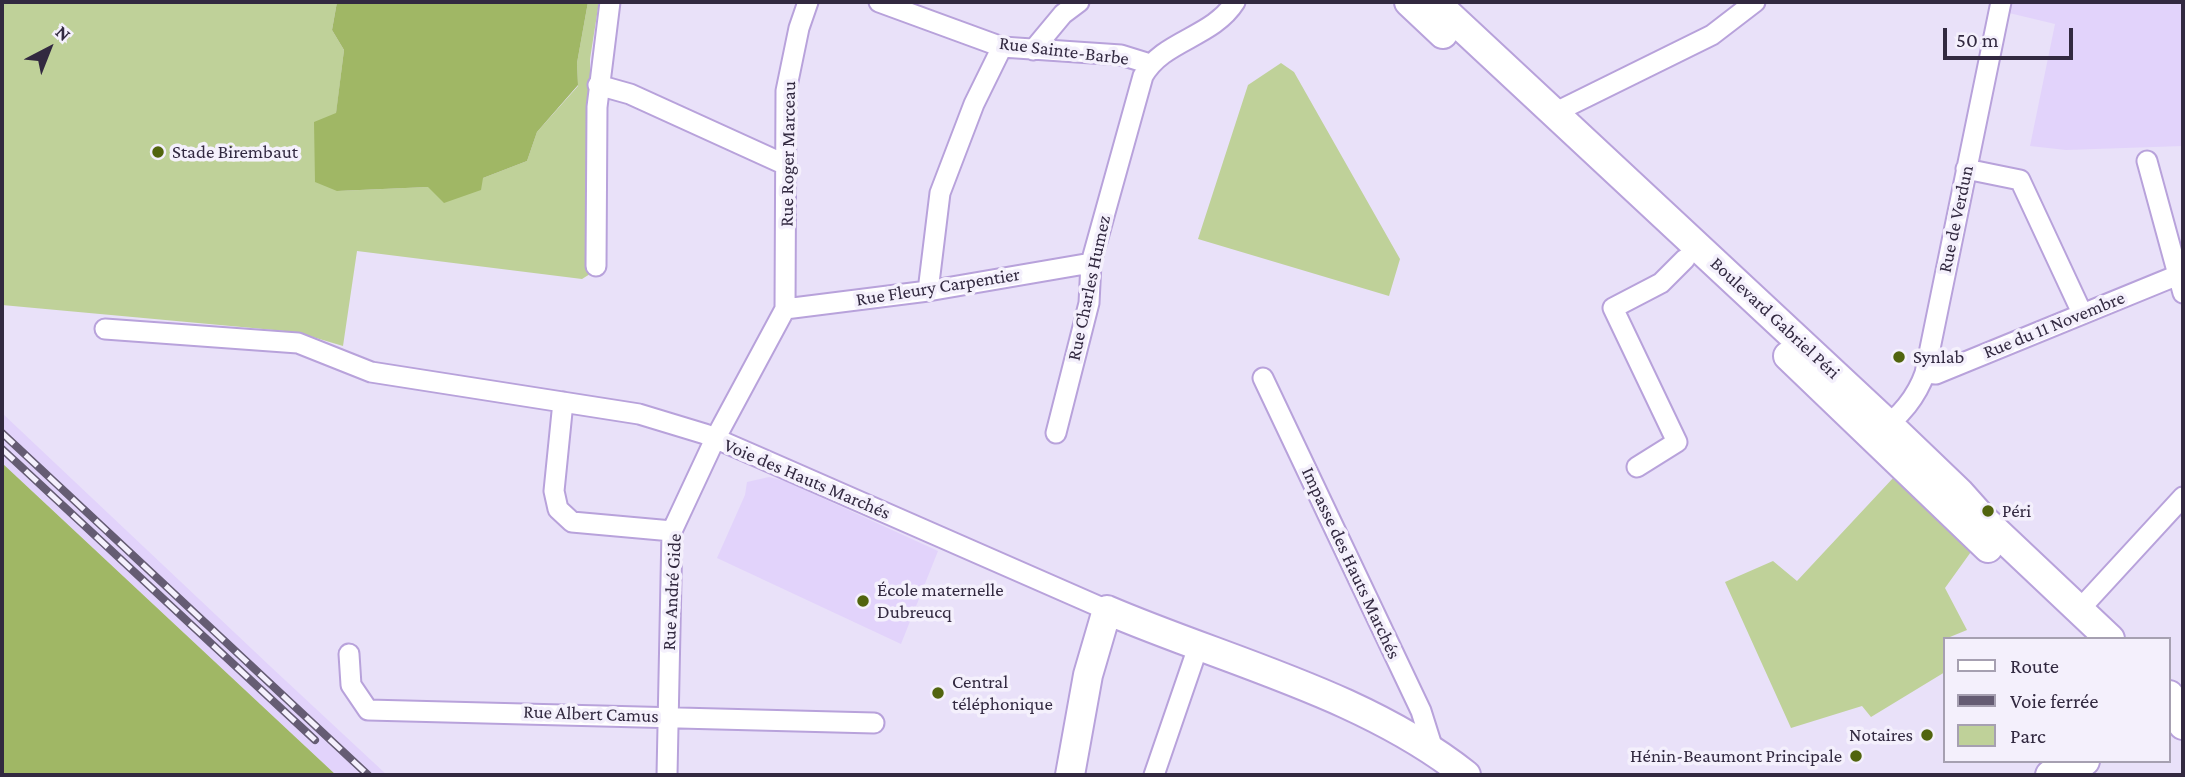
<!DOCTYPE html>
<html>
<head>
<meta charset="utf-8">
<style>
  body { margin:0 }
  #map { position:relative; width:2185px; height:777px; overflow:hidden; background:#e9e1f9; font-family:"Crimson Pro",serif }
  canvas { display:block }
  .frame { position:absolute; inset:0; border:4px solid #322940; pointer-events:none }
  .legend { position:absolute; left:1943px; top:637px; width:228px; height:126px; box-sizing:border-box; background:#f4f0fc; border:2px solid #a6a0b1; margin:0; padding:9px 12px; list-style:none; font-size:21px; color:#322940 }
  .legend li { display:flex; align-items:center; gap:14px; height:35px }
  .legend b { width:35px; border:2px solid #a6a0b1 }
  .north { position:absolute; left:14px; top:14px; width:70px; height:70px; -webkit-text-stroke:5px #f4f0fc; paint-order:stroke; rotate:42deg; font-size:19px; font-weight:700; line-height:28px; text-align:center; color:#322940 }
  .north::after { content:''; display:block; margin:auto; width:24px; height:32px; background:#322940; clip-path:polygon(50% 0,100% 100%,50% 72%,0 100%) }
  .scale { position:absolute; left:1943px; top:28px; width:130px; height:32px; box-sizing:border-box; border:4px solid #322940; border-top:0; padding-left:9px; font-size:21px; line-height:24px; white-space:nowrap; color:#322940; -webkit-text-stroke:5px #f4f0fc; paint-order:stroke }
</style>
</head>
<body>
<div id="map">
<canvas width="2185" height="777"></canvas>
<div class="frame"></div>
<ul class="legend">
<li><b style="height:9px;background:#fff"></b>Route</li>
<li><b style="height:9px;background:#655c73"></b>Voie ferrée</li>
<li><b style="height:19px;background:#bfd199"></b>Parc</li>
</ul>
<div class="north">N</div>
<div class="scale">50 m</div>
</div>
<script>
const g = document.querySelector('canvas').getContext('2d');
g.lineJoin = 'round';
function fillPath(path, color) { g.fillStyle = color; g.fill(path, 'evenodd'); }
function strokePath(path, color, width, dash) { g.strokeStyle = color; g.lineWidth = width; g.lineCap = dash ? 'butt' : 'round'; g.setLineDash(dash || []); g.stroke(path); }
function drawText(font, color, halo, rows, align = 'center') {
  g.font = font + ' "Crimson Pro",serif'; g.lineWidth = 7; g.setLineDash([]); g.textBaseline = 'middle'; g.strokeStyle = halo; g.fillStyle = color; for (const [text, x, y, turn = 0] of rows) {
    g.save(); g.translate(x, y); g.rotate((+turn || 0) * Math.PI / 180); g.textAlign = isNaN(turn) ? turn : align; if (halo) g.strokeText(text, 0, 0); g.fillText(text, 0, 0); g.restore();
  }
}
const built = new Path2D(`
  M2012,2H2183V146L2066,150L2030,146L2055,24L2009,13Z
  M2,413L271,667L387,775H336L2,463Z
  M769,477L785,481L938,551L901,644L717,558L745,495L747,482Z`);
const green = new Path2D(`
  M2,2H337L332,30L344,50L336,114L337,191L428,187L483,178L527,161L537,132L578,86L577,63L588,2H599L590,59V274L582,279L357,251L343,346L296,332L2,305Z
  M1281,63L1294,72L1400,259L1389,296L1198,239L1248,85Z
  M1894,477L1973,549L1945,588L1967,630L1945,639V672L1871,717L1862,706L1791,728L1725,582L1773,561L1797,581Z`);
const forest = new Path2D(`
  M337,2H588L577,63L578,85L537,132L527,161L483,178L481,190L444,203L428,187L337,191L315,182L314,122L336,113L344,50L332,30Z
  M2,463L336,775H2Z`);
const street = new Path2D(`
  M879,2L1002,47L1121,55L1150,64
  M1033,50L1063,14L1079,2
  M598,85L630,94L786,165
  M1554,113L1712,35L1755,2
  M2147,161L2183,293
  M1966,169L2020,180L2082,313
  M596,266L597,107L610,2
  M928,291L940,193L974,104L1002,47
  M785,309L928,291L1091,263
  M105,329L298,343L371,372L639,414L705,434L758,457L1107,610
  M1925,373L1936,374L2183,273
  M1263,378L1421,711L1433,749
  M563,402L554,491L558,509L572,522L672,531
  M1879,430C1900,418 1917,396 1925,373L2001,2
  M1056,433L1089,303L1091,263L1143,76C1163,40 1212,38 1235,2
  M1637,467L1677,442L1613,308L1661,283L1685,259
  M2079,610L2183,497
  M349,654L351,685L368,710L874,723
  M667,775L672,531L715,439L785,309L786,91L799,28L808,2
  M1154,775L1198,647`);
const secondary = new Path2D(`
  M1409,2L1443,34
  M1435,2L1889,425L1959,492L1984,520L2110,639
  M1788,356L1988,548
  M2169,695L2183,725
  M1070,775L1088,675L1107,610C1226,661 1364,694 1466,775
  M2050,775L2085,761`);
const rail = new Path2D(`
  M2,433L368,775
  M2,449L315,740`);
const markers = [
  [158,152,7,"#51640e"],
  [1899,357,7,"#51640e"],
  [1988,511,7,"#51640e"],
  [863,601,7,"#51640e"],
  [938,693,7,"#51640e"],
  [1927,735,7,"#51640e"],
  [1856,756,7,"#51640e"]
];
const streetNames = [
  ["Rue Sainte-Barbe",1064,51,7],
  ["Rue Roger Marceau",788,154,-89],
  ["Rue de Verdun",1956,219,-78],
  ["Rue Fleury Carpentier",938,287,-9],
  ["Rue Charles Humez",1089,288,-78],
  ["Boulevard Gabriel Péri",1775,318,43],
  ["Rue du 11 Novembre",2054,325,-22],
  ["Voie des Hauts Marchés",807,479,23],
  ["Impasse des Hauts Marchés",1351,563,65],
  ["Rue André Gide",672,592,-87],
  ["Rue Albert Camus",591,714,2]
];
const poiNames = [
  ["Stade Birembaut",172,152],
  ["Synlab",1913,357],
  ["Péri",2002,511],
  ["École maternelle",877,590],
  ["Dubreucq",877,612],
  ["Central",952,682],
  ["téléphonique",952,704],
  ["Notaires",1913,735,"right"],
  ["Hénin-Beaumont Principale",1842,756,"right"]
];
fillPath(built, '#e2d3fb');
fillPath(green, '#bfd199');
fillPath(forest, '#a0b765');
strokePath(street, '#b8a2db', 23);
strokePath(secondary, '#b8a2db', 32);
strokePath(street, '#fff', 19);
strokePath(secondary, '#fff', 28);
strokePath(rail, '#655c73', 8);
strokePath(rail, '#f4f0fc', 5, [16]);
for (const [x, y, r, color] of markers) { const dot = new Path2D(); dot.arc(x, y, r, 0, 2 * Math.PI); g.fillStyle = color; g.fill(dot); strokePath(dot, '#f4f0fc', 2.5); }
drawText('19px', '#322940', '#f4f0fc', streetNames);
drawText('19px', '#322940', '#f4f0fc', poiNames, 'left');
</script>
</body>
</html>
